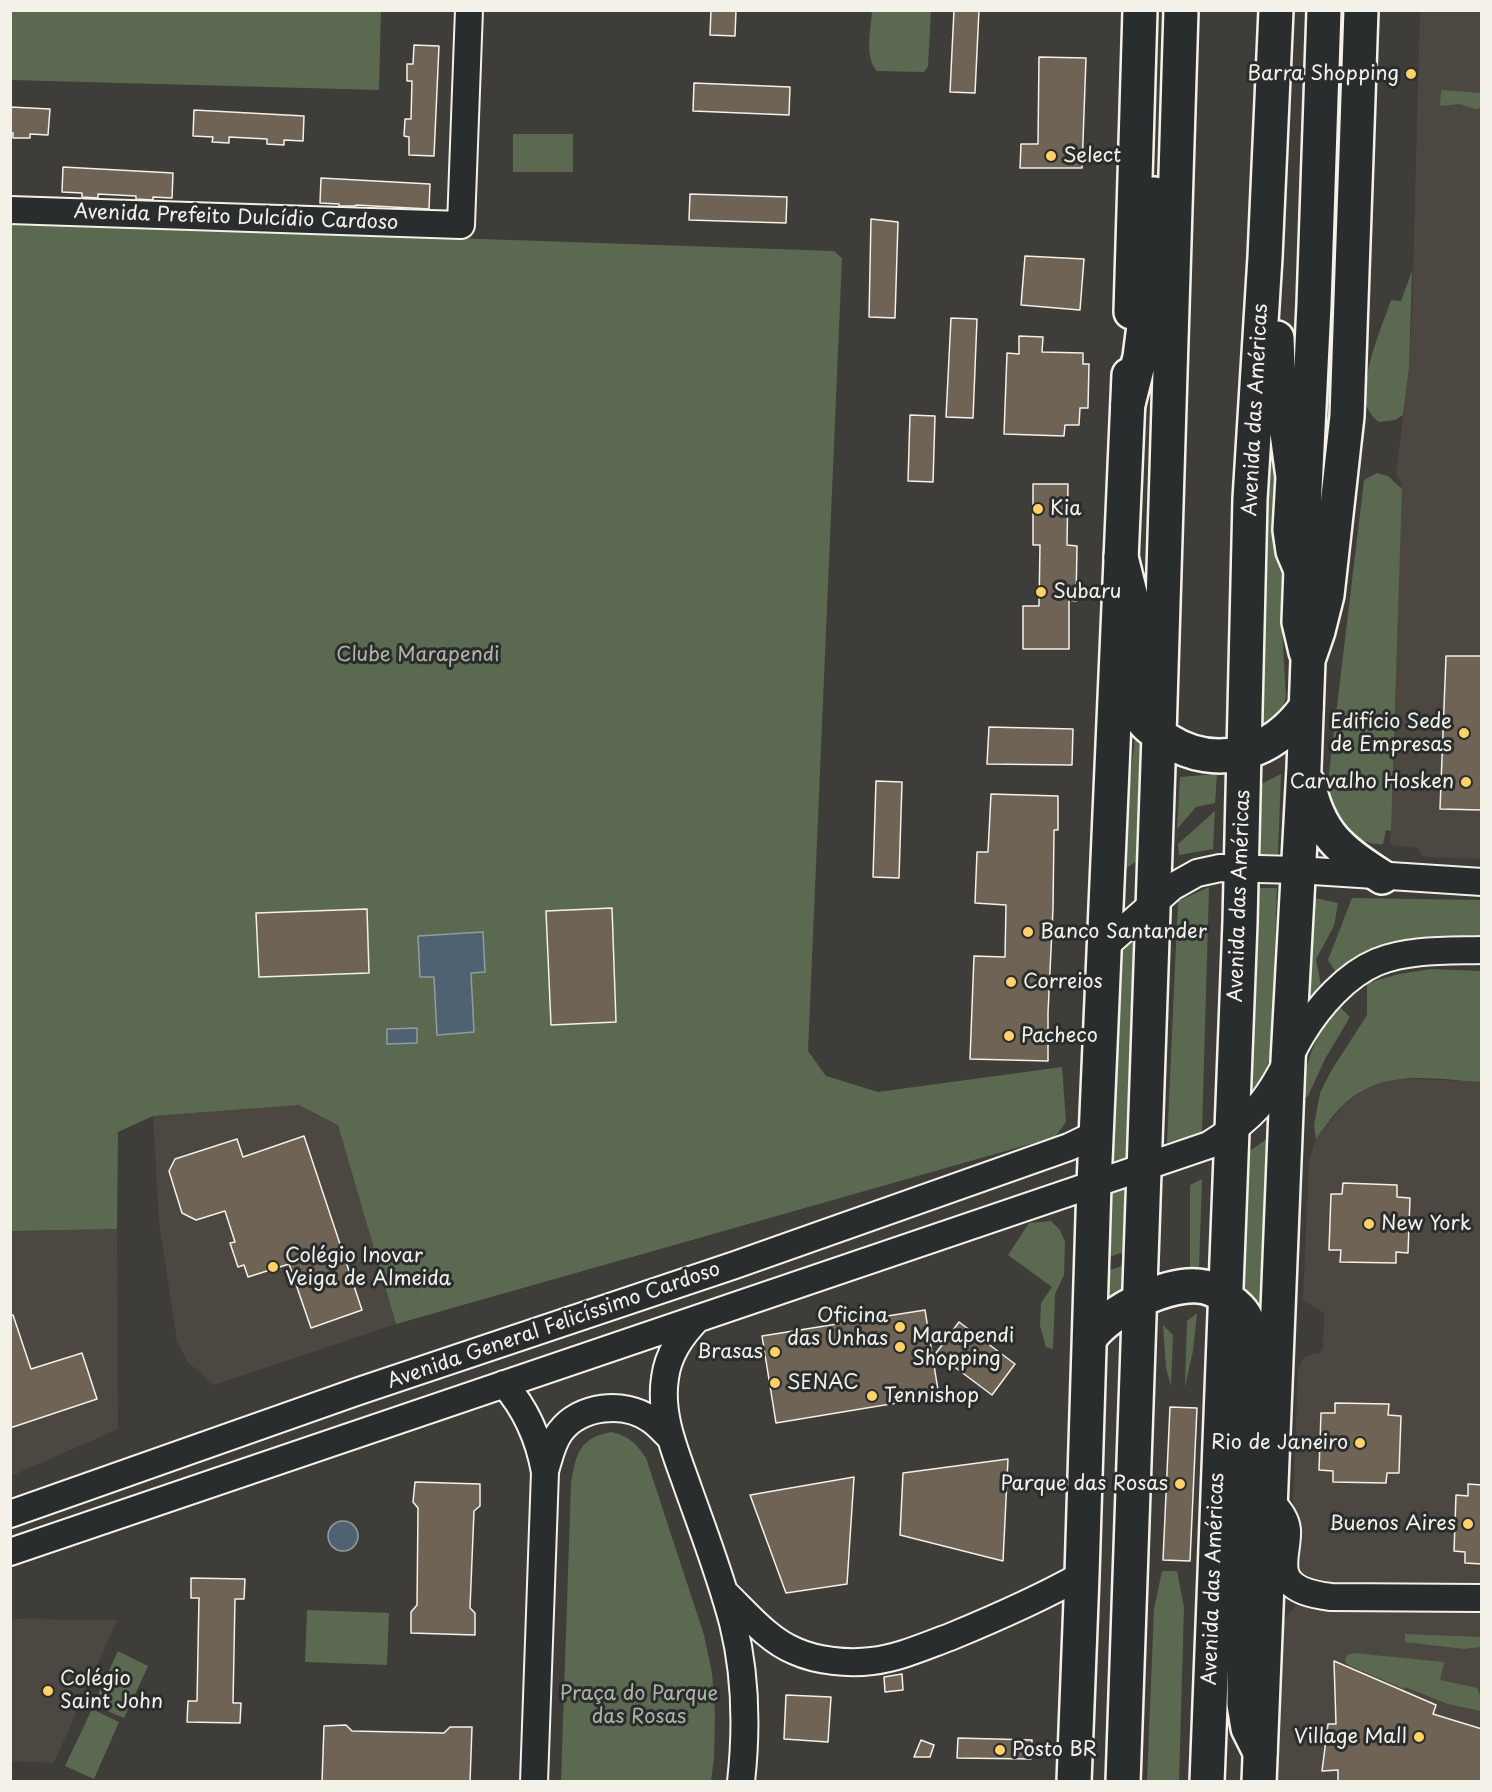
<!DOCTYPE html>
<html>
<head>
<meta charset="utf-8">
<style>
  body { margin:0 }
  #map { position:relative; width:1492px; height:1792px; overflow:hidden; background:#3e3d39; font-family:"Playpen Sans",sans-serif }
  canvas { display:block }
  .frame { position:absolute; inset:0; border:12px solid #f4f1e8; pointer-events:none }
</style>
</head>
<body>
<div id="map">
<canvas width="1492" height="1792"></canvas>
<div class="frame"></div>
</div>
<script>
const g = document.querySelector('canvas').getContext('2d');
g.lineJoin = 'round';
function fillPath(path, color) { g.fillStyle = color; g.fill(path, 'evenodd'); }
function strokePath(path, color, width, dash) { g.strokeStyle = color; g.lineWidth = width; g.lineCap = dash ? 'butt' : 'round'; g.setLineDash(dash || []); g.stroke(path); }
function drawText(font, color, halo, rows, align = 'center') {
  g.font = font + ' "Playpen Sans",sans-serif'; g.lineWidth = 6; g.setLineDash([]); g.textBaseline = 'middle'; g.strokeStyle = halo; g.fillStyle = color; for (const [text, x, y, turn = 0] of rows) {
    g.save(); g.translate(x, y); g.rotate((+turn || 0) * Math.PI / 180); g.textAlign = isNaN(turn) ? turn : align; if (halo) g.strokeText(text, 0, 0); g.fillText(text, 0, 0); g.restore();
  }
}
const built = new Path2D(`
  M1420,11H1481V859L1427,857L1422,855L1418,848L1390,845L1402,484L1396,475L1409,368L1412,313Z
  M1400,1078L1481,1082V1781L1274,1782L1282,1623L1298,1603L1291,1554L1298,1369L1305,1356L1319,1353L1323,1349L1324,1313L1303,1300L1309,1160L1316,1139L1343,1106L1364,1089L1384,1081Z
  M299,1105L338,1124L396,1324L214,1385L187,1361L177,1341L159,1222L153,1116Z
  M117,1229L118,1429L11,1476L10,1231Z
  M11,1619L117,1620L54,1763L11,1761Z`);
const green = new Path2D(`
  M11,10L381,11L379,90L11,80Z
  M872,11H931L928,66L924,72L877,71C864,57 871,29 872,11Z
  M1441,90L1481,93V108L1476,109L1459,104L1440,106Z
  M513,134H573V172H513Z
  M11,223L834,251L842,258L808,1051L826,1076L878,1092L1062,1067L1066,1122L1055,1137L396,1324L338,1125L299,1105L153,1116L118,1132L117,1229L11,1231Z
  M1412,271L1409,368L1403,415L1395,420L1379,422C1373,418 1367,410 1366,403C1363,368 1380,332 1391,300L1401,301Z
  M1268,386L1286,477L1282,630L1286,697L1282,709L1272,721L1253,730Z
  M1377,473L1388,476L1402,489L1391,831L1386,830L1383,844C1354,847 1334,814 1327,790L1364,480Z
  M1135,738L1146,748L1143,857L1122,871L1121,853Z
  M1217,774L1215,803L1196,807L1177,829L1180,777Z
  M1281,774L1278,854H1249L1250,790Z
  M1215,811L1213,849L1179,855L1178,844Z
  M1209,887L1202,1132L1167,1143L1178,901Z
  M1248,888H1277L1271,1056L1256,1094L1241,1105Z
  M1306,896L1338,903L1334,926L1316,959L1321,985L1299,1018Z
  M1352,898L1481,900V941L1337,974L1328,960Z
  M1132,937H1139L1132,1158L1108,1165L1119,958Z
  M1431,969L1481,971V1082C1431,1079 1382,1067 1342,1106C1332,1116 1324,1128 1316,1139L1314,1125L1320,1093L1331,1071L1367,1015V983L1399,974Z
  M1340,1007L1350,1017L1325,1059L1308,1096L1302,1100C1304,1065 1315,1031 1340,1007Z
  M1267,1139L1261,1320L1234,1289L1241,1157Z
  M1202,1179L1199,1267H1190V1185Z
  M1107,1186L1131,1188L1129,1250L1104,1259Z
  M1051,1221L1060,1230L1065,1242L1064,1275L1055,1294L1053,1349L1046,1347L1040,1326L1041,1303L1052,1287L1008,1255L1029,1223Z
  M1127,1264L1126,1303L1102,1310L1104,1272Z
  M1197,1313L1193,1351L1185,1387L1187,1321Z
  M1163,1325L1173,1335L1171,1386L1166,1368Z
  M611,1432C629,1436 636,1443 646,1458L704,1635L712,1673L715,1714L714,1758L711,1781H561L571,1483C576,1454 579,1438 611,1432Z
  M1162,1571H1177L1184,1607L1179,1781H1147L1154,1609Z
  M307,1610L389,1613L387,1665L305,1662Z
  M1405,1634L1481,1637V1647L1464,1649L1405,1642Z
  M118,1651L148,1666L124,1718L93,1705Z
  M1354,1653L1444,1662L1440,1680L1477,1688L1481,1698V1711L1448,1704L1405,1687L1404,1689L1348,1665L1345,1660L1347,1655Z
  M92,1709L119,1722L94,1779L65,1766Z`);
const water = new Path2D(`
  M483,932L485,972L471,973L474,1032L437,1035L434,977H420L418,936Z
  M417,1028V1043L387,1044V1029Z
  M328 1536a15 15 0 1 1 30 0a15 15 0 1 1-30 0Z`);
const building = new Path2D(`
  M711,10H736L735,36L710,35Z
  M954,10H979L975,93L950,92Z
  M414,45L439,46L434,156L409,155V137L404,136L405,119H411L412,81H407V64H413Z
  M1039,57L1086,58L1082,168H1020L1021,144H1038Z
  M694,83L790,87L789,115L693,111Z
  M10,107L50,109L48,135L30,134V138H13V133L10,132Z
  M194,110L304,116L303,141L284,140V145L267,144V139L229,137V143L212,142L213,137L193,136Z
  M63,167L173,173L172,198L153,197V200L136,199V196L98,194V198L82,197V193L62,192Z
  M321,178L430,184L429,209L356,205L355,206H339V204L320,203Z
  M690,194L787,197L786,223L689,220Z
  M871,219L898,222L895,318L869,317Z
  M1025,256L1084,259L1080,310L1021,305Z
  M951,318L977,319L973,418L946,417Z
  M1019,336L1043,337L1042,352L1083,353V364H1089L1088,408H1080L1079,425H1065L1064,436L1004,434L1007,353L1019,354Z
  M910,415L935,416L933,482L908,481Z
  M1033,484H1068L1067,545L1077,546L1076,601L1069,600V649H1023V606H1039L1040,545H1033Z
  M1446,656H1482V810L1440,809Z
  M989,727L1073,729L1072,765L987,764Z
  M876,781L902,782L899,878L873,877Z
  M991,794L1058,796V830H1054L1053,908L1048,1013V1061L970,1059L974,956L1005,957L1006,905L975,903L977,852H988Z
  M612,908L616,1022L551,1025L546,911Z
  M367,909L369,973L259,977L256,913Z
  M304,1136L362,1310L311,1328L289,1264L248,1277L244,1265L238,1267L230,1243L235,1242L225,1211L196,1220L182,1213L169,1171L175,1159L237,1139L243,1157Z
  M1343,1183L1397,1185V1197L1410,1198L1408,1253L1396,1252V1263L1340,1262L1341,1250H1329L1331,1194H1342Z
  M925,1310L939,1396L776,1423L762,1336Z
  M10,1315H13L31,1369L82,1353L97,1399L10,1428Z
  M959,1322L1015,1364L992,1395L936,1353Z
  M1335,1403L1389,1404L1388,1415L1401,1416L1399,1473H1387L1386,1483L1333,1482V1471L1319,1470L1321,1413H1335Z
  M1170,1407L1197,1408L1190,1561L1163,1560Z
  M1008,1459L1003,1561L900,1535L903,1473Z
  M854,1477L847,1584L786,1593L750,1495Z
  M415,1482L480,1484V1506L474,1511L470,1608L475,1613V1635L411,1633V1612L417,1605L418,1508L413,1502Z
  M1468,1484L1482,1485V1564L1465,1563V1552L1454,1551L1456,1495L1468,1496Z
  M191,1578L245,1579L244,1599H235L233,1703H241L240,1723L187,1722L188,1701H197L199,1598H191Z
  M1334,1661L1436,1705L1433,1714L1482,1729V1782H1338V1770L1322,1771L1328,1724H1336Z
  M902,1674L903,1690L885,1692L884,1677Z
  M786,1695L831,1697L828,1742L784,1739Z
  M346,1725L352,1731L444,1733L450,1727H472L470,1782H322L324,1726Z
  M958,1738L1032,1740L1031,1759L957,1758Z
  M921,1740L934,1745L930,1757H914Z`);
const minor = new Path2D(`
  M10,210L461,225L469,10
  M1105,946L1172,887L1197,873L1220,868L1298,870L1482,882
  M697,1319C681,1336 668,1354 665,1378C659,1416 676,1453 688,1488C704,1533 721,1577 733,1623C746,1675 747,1728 741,1782
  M504,1384C527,1410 539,1439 545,1472L534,1782
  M545,1471C549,1458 552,1443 560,1432C580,1405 624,1401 650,1419C658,1424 664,1432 671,1438
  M1271,1501C1278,1510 1286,1518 1287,1530C1288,1543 1282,1559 1285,1572C1289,1591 1315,1595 1331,1597L1482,1598
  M10,1514L356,1392L735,1265L1069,1147L1096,1134
  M10,1552L1209,1145C1231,1131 1254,1116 1268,1094C1281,1076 1290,1054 1302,1034C1319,1006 1346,975 1377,962C1409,949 1448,951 1482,950
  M725,1593C746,1613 768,1640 795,1651C817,1661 848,1664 872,1661C899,1658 925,1646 950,1637C996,1618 1040,1599 1082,1575`);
const major = new Path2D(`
  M1131,312L1140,10
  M1306,652L1299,622L1301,570L1314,305L1324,10
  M1308,783C1319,834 1340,850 1382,877
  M1074,1782L1082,1575L1094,1184L1129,375
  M1259,1782L1288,1061L1304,768L1308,660L1318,631L1327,595L1347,416L1361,10`);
const highway = new Path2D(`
  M1277,338L1278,366L1293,477L1290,530L1293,551L1301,570
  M1128,404L1140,357L1146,310L1154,194
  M1121,557L1135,613V707C1142,724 1152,730 1167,740C1217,772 1274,753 1306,707
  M1090,1338C1109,1311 1171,1279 1205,1287C1214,1289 1222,1294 1229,1300C1243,1310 1250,1320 1251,1338L1246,1503L1244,1704L1248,1728L1260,1752
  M1123,1782L1159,735L1181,10
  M1207,1782L1240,922L1250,499L1265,257L1276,10`);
const markers = [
  [1411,74,6,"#ffd166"],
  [1051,156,6,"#ffd166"],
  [1038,509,6,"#ffd166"],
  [1041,592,6,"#ffd166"],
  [1464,733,6,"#ffd166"],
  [1466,782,6,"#ffd166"],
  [1028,932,6,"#ffd166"],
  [1011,982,6,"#ffd166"],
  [1009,1036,6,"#ffd166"],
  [1369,1224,6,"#ffd166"],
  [273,1267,6,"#ffd166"],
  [900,1327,6,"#ffd166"],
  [900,1347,6,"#ffd166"],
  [775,1352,6,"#ffd166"],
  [775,1383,6,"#ffd166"],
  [872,1396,6,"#ffd166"],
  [1360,1443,6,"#ffd166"],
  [1180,1484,6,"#ffd166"],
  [1468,1524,6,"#ffd166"],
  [48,1691,6,"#ffd166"],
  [1419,1737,6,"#ffd166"],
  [1000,1750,6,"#ffd166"]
];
const poiNames = [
  ["Barra Shopping",1399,74,"right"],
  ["Select",1063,156],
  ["Kia",1050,509],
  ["Subaru",1053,592],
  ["Edifício Sede",1452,722,"right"],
  ["de Empresas",1452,745,"right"],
  ["Carvalho Hosken",1454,782,"right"],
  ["Banco Santander",1040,932],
  ["Correios",1023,982],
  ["Pacheco",1021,1036],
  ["New York",1381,1224],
  ["Colégio Inovar",285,1256],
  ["Veiga de Almeida",285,1279],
  ["Oficina",888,1316,"right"],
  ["das Unhas",888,1339,"right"],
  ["Marapendi",912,1336],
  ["Shopping",912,1359],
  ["Brasas",763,1352,"right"],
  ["SENAC",787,1383],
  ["Tennishop",884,1396],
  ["Rio de Janeiro",1348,1443,"right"],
  ["Parque das Rosas",1168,1484,"right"],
  ["Buenos Aires",1456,1524,"right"],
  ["Colégio",60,1679],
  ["Saint John",60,1702],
  ["Village Mall",1407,1737,"right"],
  ["Posto BR",1012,1750]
];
const streetNames = [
  ["Avenida Prefeito Dulcídio Cardoso",236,218,2],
  ["Avenida das Américas",1256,410,-87],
  ["Avenida das Américas",1240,896,-88],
  ["Avenida General Felicíssimo Cardoso",554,1326,-19],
  ["Avenida das Américas",1214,1579,-88]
];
const parkNames = [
  ["Clube Marapendi",418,655],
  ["Praça do Parque",639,1694],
  ["das Rosas",639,1717]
];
fillPath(built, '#4c4841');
fillPath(green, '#5c6951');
fillPath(water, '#4f6272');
strokePath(water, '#919ba1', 1.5);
fillPath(building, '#6e6354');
strokePath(building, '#f4f1e8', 1.5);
strokePath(minor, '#f4f1e8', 30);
strokePath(major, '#f4f1e8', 38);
strokePath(highway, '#f4f1e8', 38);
strokePath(minor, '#2a2d2e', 26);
strokePath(major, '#2a2d2e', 33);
strokePath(highway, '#2a2d2e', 33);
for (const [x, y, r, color] of markers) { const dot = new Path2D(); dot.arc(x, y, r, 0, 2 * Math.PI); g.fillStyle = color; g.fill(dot); strokePath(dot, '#2a2d2e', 2); }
drawText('20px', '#f4f1e8', '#2a2d2e', poiNames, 'left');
drawText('20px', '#f4f1e8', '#2a2d2e', streetNames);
drawText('20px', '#b0b4a4', '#2a2d2e', parkNames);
</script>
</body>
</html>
